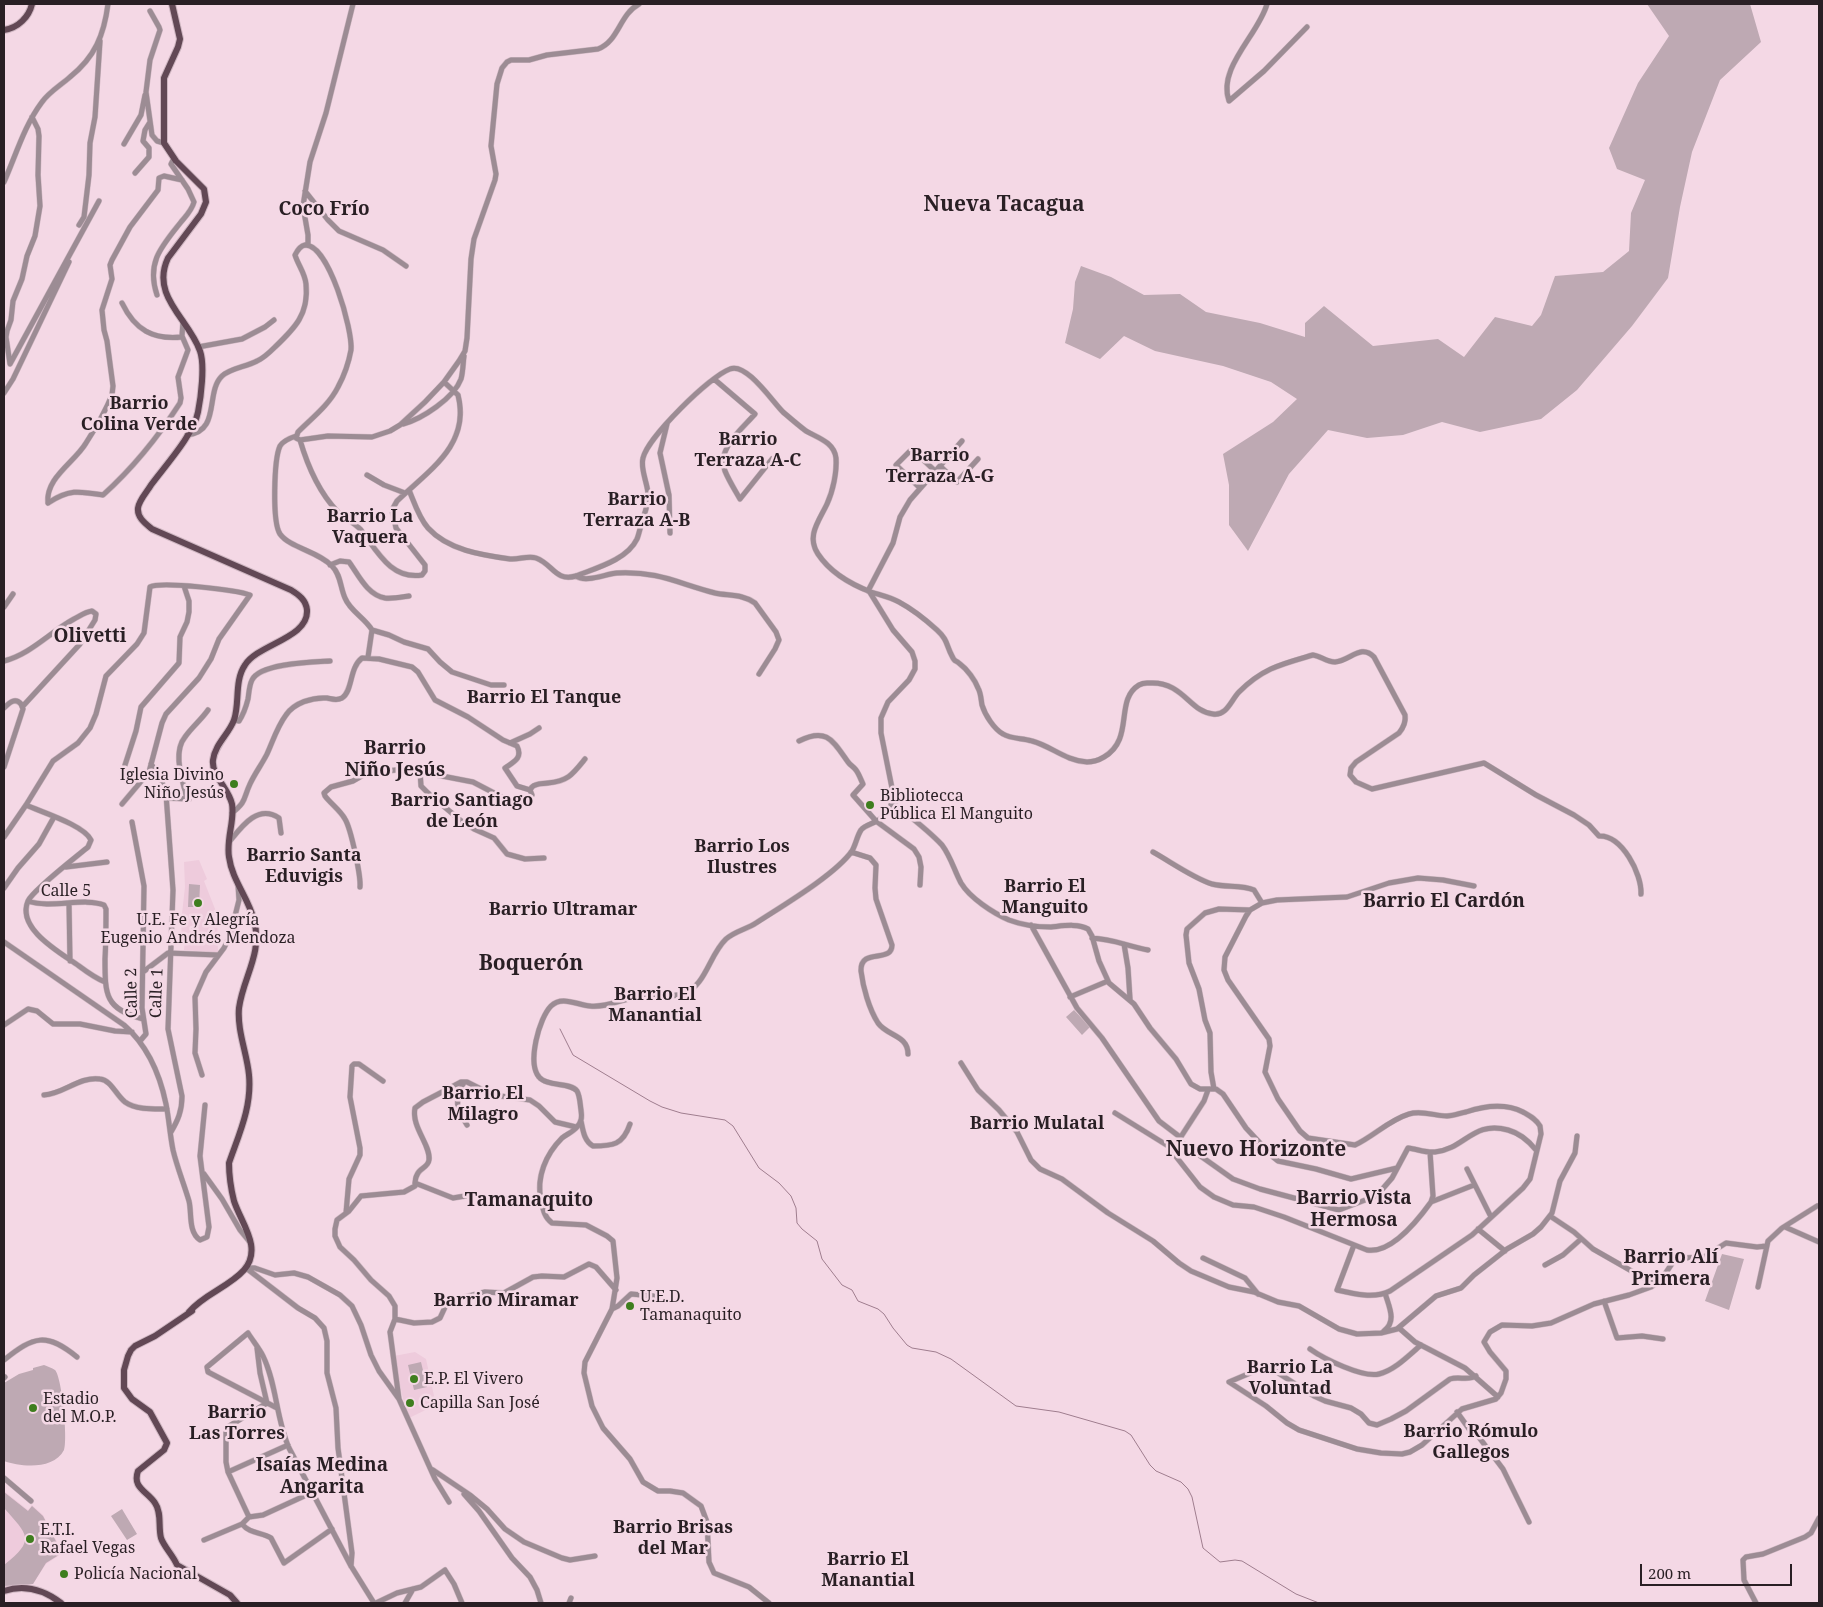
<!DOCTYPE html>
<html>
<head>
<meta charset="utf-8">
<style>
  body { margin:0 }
  #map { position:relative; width:1823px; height:1607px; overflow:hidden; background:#f4d8e5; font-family:"Noto Serif",serif }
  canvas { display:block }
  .frame { position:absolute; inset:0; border:5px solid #291f24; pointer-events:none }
  .scale { position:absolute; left:1640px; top:1564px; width:152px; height:22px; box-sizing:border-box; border:2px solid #291f24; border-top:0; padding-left:6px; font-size:15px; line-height:18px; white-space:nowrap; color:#291f24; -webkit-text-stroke:4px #f4d8e5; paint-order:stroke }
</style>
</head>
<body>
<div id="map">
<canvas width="1823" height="1607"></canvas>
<div class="frame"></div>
<div class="scale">200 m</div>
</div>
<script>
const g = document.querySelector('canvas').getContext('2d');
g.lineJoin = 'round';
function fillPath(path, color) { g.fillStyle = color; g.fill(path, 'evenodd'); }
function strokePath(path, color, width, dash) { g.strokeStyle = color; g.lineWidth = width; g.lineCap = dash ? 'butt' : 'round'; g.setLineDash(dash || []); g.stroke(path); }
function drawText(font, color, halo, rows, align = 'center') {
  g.font = font + ' "Noto Serif",serif'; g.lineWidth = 5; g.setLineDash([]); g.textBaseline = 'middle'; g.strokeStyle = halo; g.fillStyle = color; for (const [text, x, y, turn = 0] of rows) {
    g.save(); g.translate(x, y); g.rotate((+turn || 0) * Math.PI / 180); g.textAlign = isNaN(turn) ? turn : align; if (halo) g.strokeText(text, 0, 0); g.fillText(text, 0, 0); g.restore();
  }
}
const built = new Path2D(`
  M199,860L207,879L204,881L217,914L218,953L184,950L185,940H181L182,914L185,887L184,862Z
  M415,1352L426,1359L436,1405L409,1418L403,1399L394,1356Z
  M4,1491L28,1510L32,1505L43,1515L63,1553L46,1564L33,1584L4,1587Z`);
const green = new Path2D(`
  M1647,4H1750L1761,42L1720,80L1692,152L1680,207L1668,278L1632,326L1577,390L1541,419L1480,432L1442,422L1403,435L1367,438L1328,430L1289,474L1248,551L1229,525V485L1223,454L1273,422L1297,399L1271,382L1223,366L1155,351L1124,336L1100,359L1065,343L1073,309L1075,282L1081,266L1111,277L1144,295L1180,294L1206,312L1260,323L1305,337V323L1324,306L1373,346L1438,339L1464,357L1495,317L1532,326L1541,315L1555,276L1603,272L1629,251L1631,213L1645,180L1617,169L1609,148L1638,83L1669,36Z
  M189,884L200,885L199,907H188Z
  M1074,1010L1090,1027L1082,1035L1066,1017Z
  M1722,1254L1744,1259L1729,1310L1705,1301Z
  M421,1362L427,1387L414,1390L408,1365Z
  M44,1365C47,1366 52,1368 55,1370C62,1377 68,1440 64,1450C54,1470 21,1467 4,1461V1383L19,1374L33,1370V1368Z
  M4,1492L28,1511L32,1506L43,1516L62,1553L46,1563L33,1584L4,1586V1565C36,1540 28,1535 4,1508Z
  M122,1509L137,1534L127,1540L111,1516Z`);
const stream = new Path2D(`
  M560,1029L573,1055L650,1101L662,1107L681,1113L725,1120L733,1126L759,1168L779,1183L791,1196L796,1208L797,1223L802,1229L817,1241L822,1259L842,1285L852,1290L858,1301L878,1309L884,1314L893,1328L907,1345L912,1348L936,1352L951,1359L1016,1406L1059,1412L1125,1431L1131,1435L1150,1465L1156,1471L1181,1482L1188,1489L1192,1497L1203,1548L1220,1562L1235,1560L1242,1561L1296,1594L1319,1603`);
const minor = new Path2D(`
  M1267,4C1259,34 1217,68 1229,101L1264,71L1307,27
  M150,11L159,27L160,30L150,60L146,92L152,135L157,141L164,143
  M32,117L38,129L39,136L38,175L40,206L35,236L27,256L22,279L13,301L11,320L7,331L6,337L10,364L99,201
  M124,144L141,115L145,95
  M135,173L149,157V148L143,141L145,130L150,122
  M4,182C16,155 24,126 42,102C49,92 61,85 70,77C95,57 104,35 108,4
  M305,191L328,220L339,231L383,250L406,266
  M79,225L84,217L89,175L90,143L95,117L100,41
  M308,245V235L303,206L310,162L326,113L353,4
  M157,295C146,262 162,246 181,222C186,216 192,210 194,202L188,189L171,164L174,158
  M122,303C135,330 153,340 182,337
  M198,347L242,339L265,327L274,320
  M714,379L755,414C742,429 716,449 725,471C729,481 735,490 740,499L772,459
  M4,393L13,379L69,262
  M403,424C422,419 454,398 461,379C463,372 463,363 464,356
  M667,424L660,453L669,495L670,533
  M187,435C221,432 205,392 222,376C231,368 246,367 257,361C264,358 270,352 275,347C295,328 309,314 306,284C305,273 298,265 295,255C297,251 300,246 305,245C329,244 353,331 351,350C349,361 344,376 338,387C329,405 312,418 298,432L296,438L300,440L328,436L372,437L390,431L400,425L425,402L444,382L459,361L465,351L467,338L471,259L474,239L495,180L496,174L491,146L497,84L502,68L507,62L511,60H529L547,55L598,49C619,41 619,15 639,4
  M296,436C290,438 283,441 280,446C274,459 272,522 280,534C290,548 318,551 332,566C341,575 340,587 345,598C350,611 365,618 372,630L368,657
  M300,440C307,464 319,492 337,511C344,519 354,522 361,530C377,551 391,580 422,575L425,571V565L396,528L392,510L397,501C428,471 471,445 458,395L444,382
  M940,466L957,482L978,459
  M367,475L384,485L405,493
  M920,488L896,465L912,449L935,471
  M409,490C414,502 419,518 428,528C448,550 481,555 510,559C519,560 528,555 536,558C553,564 555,582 576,576C596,568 627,560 637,539C639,534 640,528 642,522C645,512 649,503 648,493C647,482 640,468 643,458C648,437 710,376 730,369C746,362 772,401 783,412C790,418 798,425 806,431C818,438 834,442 836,458C837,472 833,491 827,504C819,521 806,536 818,554C830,572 850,584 871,592C880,595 890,597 899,602C912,609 926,620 937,630C948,640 946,645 952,656C955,663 955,659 960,664C967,669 975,680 978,688C981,693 981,700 982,705C985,715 994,729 1003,734C1011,739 1023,738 1032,741C1051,746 1066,761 1087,762C1094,762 1099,760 1104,757C1135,739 1114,700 1139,685C1144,682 1146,683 1151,683C1183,682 1190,712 1213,714C1227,716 1231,700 1239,692C1263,668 1282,664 1313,655C1321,656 1326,662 1335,662C1350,661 1361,643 1374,657L1405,715C1406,722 1404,727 1399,733L1356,762L1351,768L1350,775L1356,782L1372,789L1484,763L1536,795L1574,815L1589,825L1599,836C1622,835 1642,874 1641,894
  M48,503C45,478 75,462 86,443C95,429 106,410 112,395L113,386L107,341L104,330L102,310L112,279L110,265L112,260L130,227L158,190L159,178L164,176L182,180
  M48,503C69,489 79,491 103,495C133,468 158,437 180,403L181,398L178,377L188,350L182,336L183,321
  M330,565L340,561L349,562C358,574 367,595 385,598C392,599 402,597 409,596
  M576,576C586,583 605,574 617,573C658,571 677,583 715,593C728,596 743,594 755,603L776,632L779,640L775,649L759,674
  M868,591L893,543L900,517L910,500L962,441
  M4,607L13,594
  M372,630L389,635L404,642L428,649L440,662L452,672L491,685H504
  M4,661C31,654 50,632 74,619C80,616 85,612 92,611L96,614L95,620L80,644L23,706
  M4,708C9,703 15,697 21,704L23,709L4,767
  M234,720L239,721C243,715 246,707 248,699C249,693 249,686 252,680C260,663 314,662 330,661
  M799,741C827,727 833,741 848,762C850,765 854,767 856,770C859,774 861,780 863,784L853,795L876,821L914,849L919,857L921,867L920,885
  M510,743L530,734L539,728
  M151,764L160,776L166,794L173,890L168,1029L182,1096C182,1111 178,1120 171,1132
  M125,765L136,731L141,707L179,663L180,637L187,622L189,612V601L184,586
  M420,771L421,786L428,793L460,820L474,829L494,838L507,854L525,859L544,858
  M530,790L532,787C536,783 542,784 548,783C568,781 572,775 585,759
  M166,798L189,799
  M187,799C183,781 172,753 185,737C192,727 201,720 208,710
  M893,803C909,816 927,829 942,845C951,857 954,870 961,883C970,898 993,913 1009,920C1022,925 1038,927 1051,927C1062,926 1078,923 1088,929L1092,936L1099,961L1109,983L1134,1004L1150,1028L1176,1059L1191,1084L1200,1089H1216L1223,1094L1246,1128L1273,1157L1278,1161L1316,1169L1351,1179L1397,1168
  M26,805C41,812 84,825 91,840L88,847C76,857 33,890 28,901C16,929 61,953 79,966C87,972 95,978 105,982
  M232,813C247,801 243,799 250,784C255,773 262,764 267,754C273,741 277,727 286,715C294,703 312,697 327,698C332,699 337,701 342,698C353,691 349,668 362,658L379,659L412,667L418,672L435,700L468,717L503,740L517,746C523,758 514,762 505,768L517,786L530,790L532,795L526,804L517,805L473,782L406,769L367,773L353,781L331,787L324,793L325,796C331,804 340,810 345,819C351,829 361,876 360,887
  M132,822L144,886L142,1008L146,1034L140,1041
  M4,837L26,805L53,761L78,743L90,728L96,714L106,676L137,644L144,633L150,587C161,581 237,590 250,595L219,639L211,659L199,678L166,714L162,723L149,772L122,804
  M230,841C242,826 258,804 279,818L281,833
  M851,852L870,858L876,865L875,888L876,899L892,945C892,964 860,947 861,971C863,987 869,1009 878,1023C887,1036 908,1035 908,1054
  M1153,852C1171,862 1193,878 1212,884C1226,888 1241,884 1254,890L1262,903
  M66,867L107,862
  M4,888L18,868L39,844L54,817
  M28,901C51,909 84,897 104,905L106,909C106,926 106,942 105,959C105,995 105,1009 143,1019
  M69,904L70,961
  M1031,925L1077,1008L1102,1038L1159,1121L1180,1137
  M1092,938C1113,939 1127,946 1148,950
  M4,942L124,1025C147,1045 160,1075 166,1104C169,1119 170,1135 173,1150C177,1167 184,1184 189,1201C192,1213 188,1232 200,1240L207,1237L209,1227L200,1156L205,1105
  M1124,944L1128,968L1130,999
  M143,972L168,953L218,955
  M1070,997L1108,981
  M4,1025L28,1009L37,1011L53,1024H80L115,1031L132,1032
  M961,1063L978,1090L999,1110L1017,1132L1031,1160L1040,1169L1062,1179L1108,1213L1153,1241L1179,1263L1191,1271L1229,1287L1254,1292L1278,1302L1299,1306L1339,1329L1357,1334L1381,1333L1397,1329L1436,1296L1461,1288L1474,1275L1507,1249L1533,1234L1541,1227L1552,1213L1560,1181L1575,1153L1577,1136
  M202,1075L195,1053L196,1029L195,997L206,972L224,948L230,936L239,900L238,885
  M464,1082C454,1103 456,1107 467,1125
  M1214,1089L1211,1072L1210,1033L1205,1020L1199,989L1189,963L1186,935L1187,929L1205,913L1219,909L1250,910
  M1208,1090L1204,1101L1173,1149L1174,1154L1200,1187L1214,1197L1233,1205L1254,1207L1284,1217L1367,1250C1391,1254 1418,1220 1431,1202L1433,1196L1430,1152
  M44,1095C64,1094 79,1076 100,1079C111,1080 116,1095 125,1102C136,1110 154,1109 167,1109
  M1115,1113L1173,1149
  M581,1121C583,1130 584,1141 593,1146C613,1146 623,1145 630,1124
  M1178,1140L1233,1179L1260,1189L1339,1210L1373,1197L1379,1193L1392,1178L1408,1148C1417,1149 1426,1153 1435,1152C1465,1149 1473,1120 1508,1130C1519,1133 1528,1140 1536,1150
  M1467,1169L1491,1217
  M204,1174L222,1199L240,1230L249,1241
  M415,1183L453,1198L471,1195
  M1431,1202L1474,1185
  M346,1213L349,1179L360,1155V1148L350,1097L352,1066L354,1064H359L383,1081
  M1550,1216L1574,1232L1593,1249L1642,1277L1659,1282
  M1785,1227L1819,1242
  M1478,1229L1505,1251
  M1354,1245L1337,1290C1354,1294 1374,1299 1390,1291L1472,1235L1523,1188L1530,1179L1541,1134L1540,1126C1536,1119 1530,1116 1523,1112C1505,1103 1484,1106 1466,1112C1460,1113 1454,1116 1447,1116C1435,1116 1422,1110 1409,1114C1389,1120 1374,1136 1355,1145L1308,1138L1300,1131L1278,1099L1265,1072L1270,1046L1269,1039L1228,980L1224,970L1225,957L1246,916L1250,910L1262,903L1277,900L1347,897L1389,883L1418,878L1443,880L1474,886
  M1203,1258L1245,1278L1258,1294
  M1545,1265L1563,1255L1581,1239
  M246,1268L298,1308L315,1318L324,1328L327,1341V1373L336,1408L338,1448L352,1553L351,1566
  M246,1268H255L275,1275L294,1273L308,1277L340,1295L352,1306L361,1325L371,1355L379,1371L399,1399L435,1479L449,1502
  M1758,1287L1768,1241L1782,1228L1817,1206
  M1604,1301L1617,1338L1642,1336L1663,1339
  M612,1309L618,1306L631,1294L653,1296
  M395,1319L414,1323L432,1322L440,1318L446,1305L461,1298L485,1292L504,1293L533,1277L542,1276L564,1277L589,1264L596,1267L616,1290
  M1399,1328L1415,1342L1465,1368L1498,1397
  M1384,1331C1397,1321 1389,1307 1385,1293
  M1310,1349C1324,1359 1363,1378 1379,1374C1395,1370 1409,1355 1421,1345
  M4,1360C34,1336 46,1332 77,1357
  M1476,1376C1468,1381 1459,1376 1450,1379L1406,1411L1391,1419L1377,1425L1369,1423L1361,1414L1351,1408L1325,1401L1314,1396L1272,1369L1262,1368L1229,1382L1266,1406L1287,1423L1299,1430L1357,1449L1381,1453L1402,1454L1410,1452L1422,1445L1462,1409L1496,1399L1501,1393L1506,1379V1371L1490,1352L1484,1342L1490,1332L1502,1325L1532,1326L1551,1323L1594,1304L1629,1295L1651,1287L1661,1280L1673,1262L1683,1258L1704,1257L1726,1243L1757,1247L1766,1246
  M4,1378L5,1377
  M399,1399L390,1332L395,1319V1306L389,1296L371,1280L354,1260L340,1247L335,1236V1229L337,1220L349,1211L361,1196L404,1192L415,1186C415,1182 415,1178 417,1175C419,1168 428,1168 429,1160C431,1145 411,1127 415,1108L423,1102L446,1090L461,1082H467L493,1095L530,1100L539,1106L555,1122L576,1127
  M277,1408L208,1372L207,1367L248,1333C253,1341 259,1348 263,1356C277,1385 276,1419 289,1448L351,1566L374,1603
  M1457,1412L1472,1433L1475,1432L1503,1469L1529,1522
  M433,1470L470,1495L487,1509L505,1529L524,1542L562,1558L570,1560L595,1556
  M228,1472L288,1445
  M4,1478L31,1501
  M464,1494L479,1511L512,1558L530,1577L537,1590L541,1603
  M249,1517L228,1472L226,1462V1428L267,1403L260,1373L257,1348
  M242,1524C250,1534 261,1532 271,1538L284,1563L332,1529
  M204,1540L242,1524L249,1517L263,1515L313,1492
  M376,1603L397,1593L421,1587L445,1570L454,1584L462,1603
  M405,1603L413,1589
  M569,1603L571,1598
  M769,1603L749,1587L714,1573L709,1562L707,1522L701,1506L683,1493L670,1491H658L643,1482L630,1459L603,1428L592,1406L584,1373L585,1362L612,1309L614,1297L617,1278L613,1241L607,1236L586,1225L552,1223C544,1217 543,1209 541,1200C536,1177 546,1154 562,1138C567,1134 573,1132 577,1127C582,1121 582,1117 581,1110C580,1104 580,1096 577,1091C570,1082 547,1087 539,1077C527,1063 539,1018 551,1006C562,995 577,1005 590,1006C606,1008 622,999 638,997C653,995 667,998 683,994C706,986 709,955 726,939C735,931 747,929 756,923C782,906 835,875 852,851C856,844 857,836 861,830C865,825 872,824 877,821C888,815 893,804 893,793L881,733V718L888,702L909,680L915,669V661L912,652L893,630L869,591
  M1756,1603L1744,1580L1743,1560L1746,1557L1763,1554L1805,1537L1811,1533L1819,1518`);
const major = new Path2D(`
  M172,4L180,39L178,47L164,78V143L176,161L204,189L206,202L201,214L168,258C150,296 189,319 200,351C205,365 201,397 198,412C194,434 165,466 151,485C147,492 139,500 138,508C137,518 146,524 152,529L291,590C299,595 306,600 307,610C309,638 258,644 245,665C234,681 240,703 234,720C229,734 215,744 213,760C211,775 229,789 232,804C235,820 226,839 229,857C232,880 248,897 254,920C263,954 243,977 239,1008C237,1031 247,1053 249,1075C252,1107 239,1134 229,1163C229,1176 231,1189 234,1201C241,1223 263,1248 244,1270C229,1287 204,1294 189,1312
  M4,30C18,28 29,17 32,4
  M192,1311L155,1336L135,1346L131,1350L128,1356L124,1370V1388L132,1399L150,1412L167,1443L164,1450L138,1471C132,1488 147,1491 155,1503C162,1513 158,1526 161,1538C164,1547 173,1555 177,1565L230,1595L237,1603
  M4,1591C25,1584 44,1590 61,1603`);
const markers = [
  [234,784,5,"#3e7e1e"],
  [870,805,5,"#3e7e1e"],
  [198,903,5,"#3e7e1e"],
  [630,1306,5,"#3e7e1e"],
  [414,1379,5,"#3e7e1e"],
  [410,1403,5,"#3e7e1e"],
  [33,1408,5,"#3e7e1e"],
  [30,1539,5,"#3e7e1e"],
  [64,1574,5,"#3e7e1e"]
];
const poiNames = [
  ["Iglesia Divino",224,775,"right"],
  ["Niño Jesús",224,793,"right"],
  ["Bibliotecca",880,796],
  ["Pública El Manguito",880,814],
  ["U.E. Fe y Alegría",198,920,"center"],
  ["Eugenio Andrés Mendoza",198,938,"center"],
  ["U.E.D.",640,1297],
  ["Tamanaquito",640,1315],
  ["E.P. El Vivero",424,1379],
  ["Estadio",43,1399],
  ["del M.O.P.",43,1417],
  ["Capilla San José",420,1403],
  ["E.T.I.",40,1530],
  ["Rafael Vegas",40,1548],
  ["Policía Nacional",74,1574]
];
const streetNames = [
  ["Calle 5",66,891],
  ["Calle 2",132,993,-91],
  ["Calle 1",157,993,-88]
];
const neighbourhoodNames = [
  ["Barrio",139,404],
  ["Colina Verde",139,425],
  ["Barrio",748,440],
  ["Terraza A-C",748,461],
  ["Barrio",940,456],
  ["Terraza A-G",940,477],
  ["Barrio",637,500],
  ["Terraza A-B",637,521],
  ["Barrio La",370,517],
  ["Vaquera",370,538],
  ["Barrio El Tanque",544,698],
  ["Barrio Santiago",462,801],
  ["de León",462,822],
  ["Barrio Los",742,847],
  ["Ilustres",742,868],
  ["Barrio Santa",304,856],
  ["Eduvigis",304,877],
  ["Barrio El",1045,887],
  ["Manguito",1045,908],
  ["Barrio Ultramar",563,910],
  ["Barrio El",655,995],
  ["Manantial",655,1016],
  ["Barrio El",483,1094],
  ["Milagro",483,1115],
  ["Barrio Mulatal",1037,1124],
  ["Barrio Miramar",506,1301],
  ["Barrio La",1290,1368],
  ["Voluntad",1290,1389],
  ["Barrio",237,1413],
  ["Las Torres",237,1434],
  ["Barrio Rómulo",1471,1432],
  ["Gallegos",1471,1453],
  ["Barrio Brisas",673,1528],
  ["del Mar",673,1549],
  ["Barrio El",868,1560],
  ["Manantial",868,1581]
];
const quarterNames = [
  ["Coco Frío",324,210],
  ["Olivetti",90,637],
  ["Barrio",395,749],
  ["Niño Jesús",395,771],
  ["Barrio El Cardón",1444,902],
  ["Barrio Vista",1354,1199],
  ["Hermosa",1354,1221],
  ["Tamanaquito",529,1201],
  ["Barrio Alí",1671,1258],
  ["Primera",1671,1280],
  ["Isaías Medina",322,1466],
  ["Angarita",322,1488]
];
const districtNames = [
  ["Nueva Tacagua",1004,205],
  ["Boquerón",531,964],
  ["Nuevo Horizonte",1256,1150]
];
fillPath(built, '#eecbdc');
fillPath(green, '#bea9b3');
strokePath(stream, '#9f7d8e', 1);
strokePath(minor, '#cfb7c2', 6);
strokePath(major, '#cfb7c2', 8);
strokePath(minor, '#9c8c94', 5);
strokePath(major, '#624855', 6);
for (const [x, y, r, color] of markers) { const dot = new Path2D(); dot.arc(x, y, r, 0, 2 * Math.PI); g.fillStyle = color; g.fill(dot); strokePath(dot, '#f4d8e5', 2); }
drawText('16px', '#291f24', '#f4d8e5', poiNames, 'left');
drawText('16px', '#291f24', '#f4d8e5', streetNames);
drawText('bold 18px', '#291f24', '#f4d8e5', neighbourhoodNames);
drawText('bold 19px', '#291f24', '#f4d8e5', quarterNames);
drawText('bold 21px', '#291f24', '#f4d8e5', districtNames);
</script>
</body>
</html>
